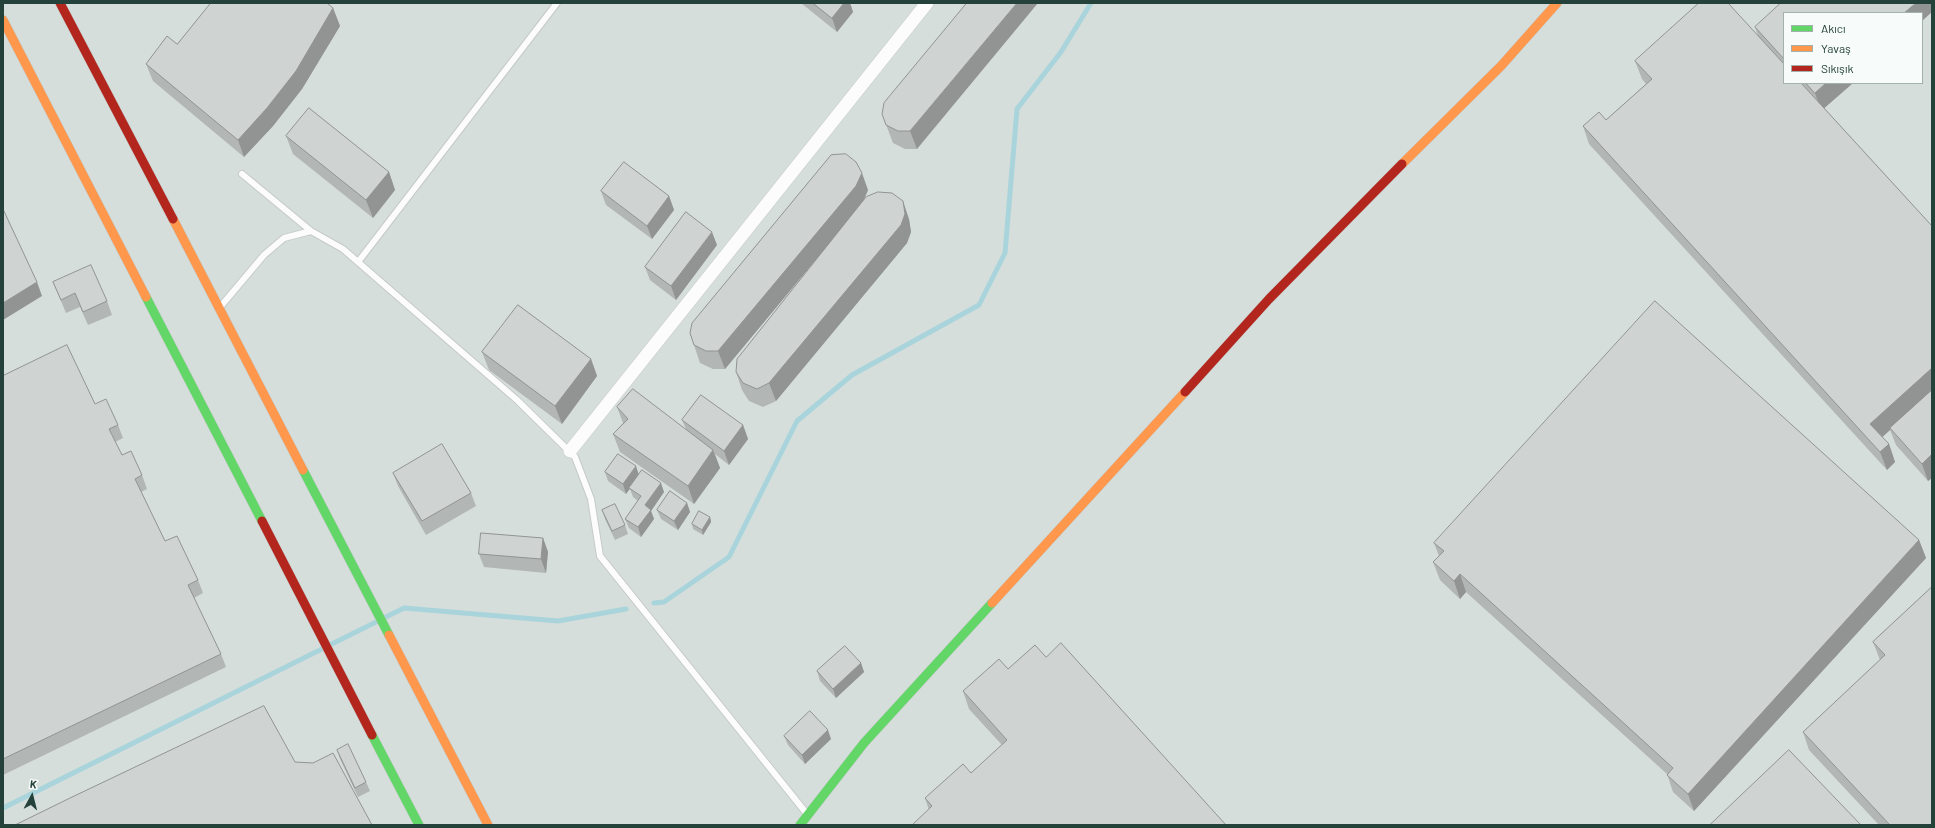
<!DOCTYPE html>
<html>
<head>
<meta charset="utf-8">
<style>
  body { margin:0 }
  #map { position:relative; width:1935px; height:828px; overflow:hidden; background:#e8edeb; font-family:Barlow,sans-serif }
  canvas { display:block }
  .frame { position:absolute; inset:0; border:4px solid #24423a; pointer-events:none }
  .legend { position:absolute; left:1783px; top:12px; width:140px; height:72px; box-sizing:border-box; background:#f7fbf9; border:1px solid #a3b1ad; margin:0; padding:5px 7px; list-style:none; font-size:12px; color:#24423a }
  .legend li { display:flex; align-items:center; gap:8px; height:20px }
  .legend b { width:20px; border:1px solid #a3b1ad }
  .north { position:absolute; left:12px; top:776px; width:40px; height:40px; -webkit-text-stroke:3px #f7fbf9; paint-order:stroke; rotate:7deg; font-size:11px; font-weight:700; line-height:16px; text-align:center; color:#24423a }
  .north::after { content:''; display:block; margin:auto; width:14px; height:18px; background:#24423a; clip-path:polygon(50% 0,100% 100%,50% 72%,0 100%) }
</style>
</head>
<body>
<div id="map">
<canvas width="1935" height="828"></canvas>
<div class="frame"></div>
<ul class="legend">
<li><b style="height:5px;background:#63d668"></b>Akıcı</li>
<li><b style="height:5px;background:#ff974d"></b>Yavaş</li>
<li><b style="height:5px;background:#b3261e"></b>Sıkışık</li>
</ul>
<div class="north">K</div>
</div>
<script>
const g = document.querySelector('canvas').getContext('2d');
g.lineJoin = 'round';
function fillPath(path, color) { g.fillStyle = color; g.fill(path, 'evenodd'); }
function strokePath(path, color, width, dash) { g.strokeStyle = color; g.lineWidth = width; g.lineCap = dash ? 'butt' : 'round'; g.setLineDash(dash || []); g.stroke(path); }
const built = new Path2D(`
  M3,3H1932V825H3ZM1784,13H1922V83H1784Z`);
const stream = new Path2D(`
  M654,603L664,602L729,557L797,421L852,375L979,305L1005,253L1017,109L1061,52L1091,3
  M3,808L404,608L558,621L626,609`);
const lane = new Path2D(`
  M242,174L311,231
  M358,262L557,3
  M221,306L264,255L284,238L311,231L343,249L517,400L575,457L591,499L600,556L807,814`);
const street = new Path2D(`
  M570,451L927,3`);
const fast = new Path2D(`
  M146,297L262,521
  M303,470L389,635
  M372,735L419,825
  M800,825L864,743L992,603`);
const slow = new Path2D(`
  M3,20L146,297
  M1402,164L1501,66L1557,3
  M173,219L303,470
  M992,603L1185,392
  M389,635L488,825`);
const jam = new Path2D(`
  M60,3L173,219
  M1185,392L1269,299L1402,164
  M262,521L372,735`);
const wall = new Path2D(`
  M801,3H850L853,12L837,32Z
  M967,3L917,149H905L893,143L882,114Z
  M333,8L340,26L302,89L273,126L244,157L153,81L146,64L177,44Z
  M1784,13V83H1853L1824,108L1932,226V478L1928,481L1896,445L1890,430L1882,437L1889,444L1895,462L1887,470L1589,144L1583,126L1606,120L1646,84L1642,79L1635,61L1758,36L1755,27Z
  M286,136L389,172L395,190L373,218L293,154Z
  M868,190L864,200L909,219L911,232L907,243L776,401L763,407L749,401L742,390L736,372L825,249L725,369H713L700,363L690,333Z
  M601,191L669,196L674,210L652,239L606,205Z
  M717,245L676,300L650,280L645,267Z
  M53,282L107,301L112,315L88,325L80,307L66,313Z
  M482,352L591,359L597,376L562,424L489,370Z
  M3,376L95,404L118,425L123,438L115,442L122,455L142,475L147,489L141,492L165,541L198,580L203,593L194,598L221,654L226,667L3,775Z
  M617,407L686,429L682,420L743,425L748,439L729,465L715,454L720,468L694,504L620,452L613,434L623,423Z
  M605,472L639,474L664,492L651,511L654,519L641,537L629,528L625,519L638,501L633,497L630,489L626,494L608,481Z
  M393,473L471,493L476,506L426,535L398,486Z
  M687,503L690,512L678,530L661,519L657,510Z
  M602,510L625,525L628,534L615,540L605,519Z
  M710,517L711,522L703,535L693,529L692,524Z
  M543,538L548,552L546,573L484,567L479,554Z
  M1919,540L1926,558L1694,811L1673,792L1667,774L1466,592L1460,599L1440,580L1433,562L1439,556L1434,543Z
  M1932,587V825H1879L1809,750L1803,732L1880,660L1873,642Z
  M1046,657L1226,825L929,810L925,798L971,773L1002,745L969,709L963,691L1008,669Z
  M861,663L864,672L836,698L820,681L817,671Z
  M784,736L831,739L805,764L788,745Z
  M337,750L366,782L370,791L358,797L340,759Z`);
const shadedWall = new Path2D(`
  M844,3H850L853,12L837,32L832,18Z
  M1017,3H1038L917,149L910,131Z
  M1916,3H1932V12L1922,21V13H1904Z
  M333,8L340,26L302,89L273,126L244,157L238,140Z
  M1826,83H1853L1821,111L1815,93Z
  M389,172L395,190L373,218L366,200Z
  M862,173L868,190L862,204L725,369L718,351Z
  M669,196L674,210L652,239L647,226Z
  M903,201L909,219L911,232L907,243L776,401L769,383Z
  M712,232L717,245L676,300L671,286Z
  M37,282L42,296L3,320V303Z
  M591,359L597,376L562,424L555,406Z
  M1932,368V392L1890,428V430L1877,442L1870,424Z
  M743,425L748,439L729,465L724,451Z
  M1889,444L1895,462L1887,470L1880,452Z
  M713,450L720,468L694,504L688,486Z
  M1932,454V478L1928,481L1922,464Z
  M636,466L639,475L626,494L623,484Z
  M661,483L664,492L651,511L654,519L641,537L638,527L645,505Z
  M687,503L690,512L678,530L674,521Z
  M710,517L711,522L703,535L702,530Z
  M543,538L548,552L546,573L541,559Z
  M1919,540L1926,558L1694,811L1688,794Z
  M1460,574L1466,592L1460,599L1454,581Z
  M861,663L864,672L836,698L833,689Z
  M828,730L831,739L805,764L802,755Z`);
const building = new Path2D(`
  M211,3H327L333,8L296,71L267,108L238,140L146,64L167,36L177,44Z
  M813,3H844L832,18Z
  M967,3H1017L910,131H898L886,125L882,114L884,103Z
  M1699,3H1728L1784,64V83H1801L1932,226V368L1870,424L1889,444L1880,452L1583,126L1599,112L1606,120L1652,79L1635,61Z
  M1781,3H1916L1904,13H1784V59L1755,27Z
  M1806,83H1826L1815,93Z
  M309,108L389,172L366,200L286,136Z
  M846,154L856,162L862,173L856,186L718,351H706L694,345L690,333L692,323L831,155Z
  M624,162L669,196L647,226L601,191Z
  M878,192L892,193L903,201L905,214L901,225L769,383L757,389L743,383L736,372L737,359L866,197Z
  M3,209L37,282L3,303Z
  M686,212L712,232L671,286L645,267Z
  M91,265L107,301L83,312L75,293L61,300L53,282Z
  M1655,301L1919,540L1688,794L1667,775L1673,768L1460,574L1454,581L1433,562L1444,551L1434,543Z
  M518,305L591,359L555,406L482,352Z
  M67,345L95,404L106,399L118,425L109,429L122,455L131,451L142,475L135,479L165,541L177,536L198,580L188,585L221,654L3,759V376Z
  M633,389L713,450L688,486L613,434L628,419L617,407Z
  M1932,390V454L1922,464L1890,428Z
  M701,395L743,425L724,451L682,420Z
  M442,444L471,493L422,521L393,473Z
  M618,454L636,466L623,484L605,472Z
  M642,470L661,483L645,505L651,510L638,527L625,519L641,496L629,488Z
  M670,491L687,503L674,521L657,510Z
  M615,504L625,525L612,531L602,510Z
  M699,511L710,517L702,530L692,524Z
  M481,533L543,538L541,559L479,554Z
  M1932,587V825H1890L1803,732L1885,655L1873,642Z
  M1061,643L1226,825H912L932,806L925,798L963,764L971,773L1007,740L963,691L999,659L1008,669L1035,645L1046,657Z
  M845,646L861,663L833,689L817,671Z
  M264,706L295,762L313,763L333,753L372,825H15L68,799Z
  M810,711L828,730L802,755L784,736Z
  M348,744L366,782L355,788L337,750Z
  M1789,750L1861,825H1710Z`);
fillPath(built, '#d6dedb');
strokePath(stream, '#a9d4db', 5);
strokePath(lane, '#c5cac8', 8);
strokePath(street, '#c5cac8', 14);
strokePath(fast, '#c3cbc8', 10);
strokePath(slow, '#c3cbc8', 10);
strokePath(jam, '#c3cbc8', 10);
strokePath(lane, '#fcfcfc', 6);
strokePath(street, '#fcfcfc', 13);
strokePath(fast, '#63d668', 9);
strokePath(slow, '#ff974d', 9);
strokePath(jam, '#b3261e', 9);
fillPath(wall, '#b2b6b5');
fillPath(shadedWall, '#919493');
fillPath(building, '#cfd4d2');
strokePath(building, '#919493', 1);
</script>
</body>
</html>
